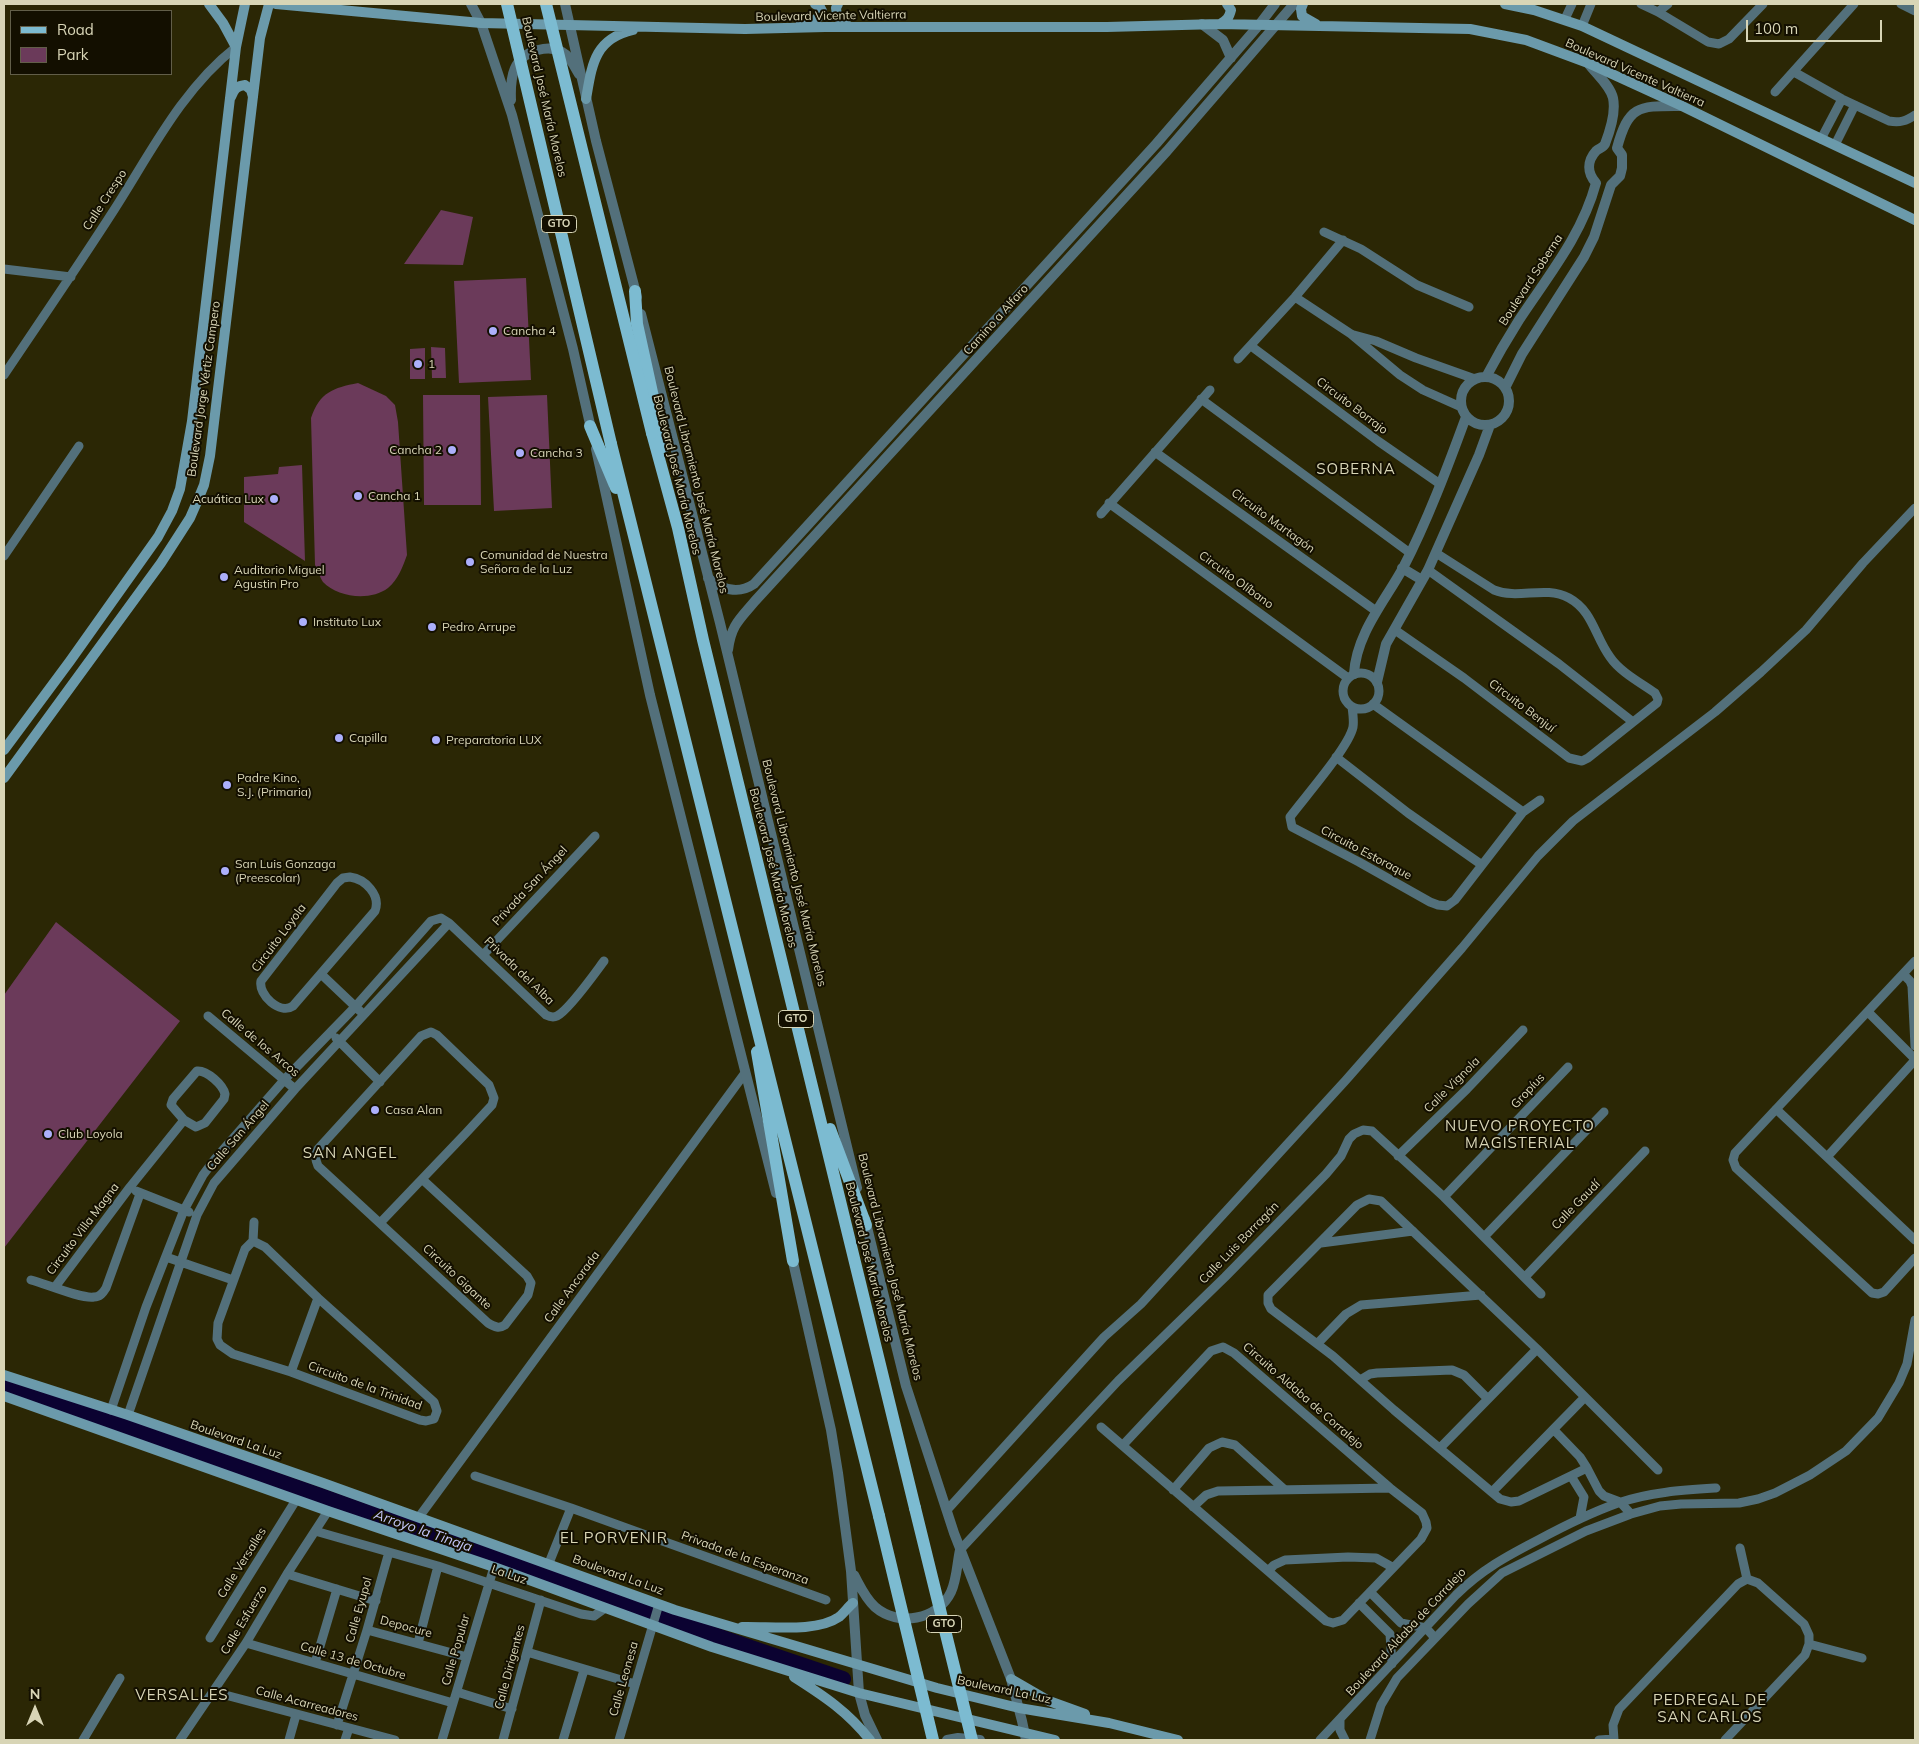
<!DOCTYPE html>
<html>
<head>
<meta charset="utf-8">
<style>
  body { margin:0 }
  #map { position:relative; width:1919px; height:1744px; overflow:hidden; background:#2b2705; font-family:Mulish,sans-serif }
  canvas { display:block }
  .frame { position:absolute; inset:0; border:5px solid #d8d5b6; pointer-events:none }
  .legend { position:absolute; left:10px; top:10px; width:162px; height:65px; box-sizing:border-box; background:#130f00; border:1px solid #625e49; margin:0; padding:6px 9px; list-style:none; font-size:15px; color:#d8d5b6 }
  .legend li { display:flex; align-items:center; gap:10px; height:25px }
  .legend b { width:25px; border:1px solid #625e49 }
  .north { position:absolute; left:10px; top:1684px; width:50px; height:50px; -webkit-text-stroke:4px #130f00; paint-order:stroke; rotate:0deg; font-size:14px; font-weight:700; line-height:20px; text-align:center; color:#d8d5b6 }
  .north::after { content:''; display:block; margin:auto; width:18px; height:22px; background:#d8d5b6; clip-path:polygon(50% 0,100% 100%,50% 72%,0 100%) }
  .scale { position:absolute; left:1746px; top:20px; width:136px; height:22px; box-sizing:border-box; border:2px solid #d8d5b6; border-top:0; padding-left:6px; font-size:15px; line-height:18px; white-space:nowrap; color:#d8d5b6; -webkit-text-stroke:4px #130f00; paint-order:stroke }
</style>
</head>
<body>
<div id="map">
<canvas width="1919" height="1744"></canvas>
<div class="frame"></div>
<ul class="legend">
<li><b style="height:6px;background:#7cbbd1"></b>Road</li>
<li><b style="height:14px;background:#6b3a5a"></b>Park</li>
</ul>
<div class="north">N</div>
<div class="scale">100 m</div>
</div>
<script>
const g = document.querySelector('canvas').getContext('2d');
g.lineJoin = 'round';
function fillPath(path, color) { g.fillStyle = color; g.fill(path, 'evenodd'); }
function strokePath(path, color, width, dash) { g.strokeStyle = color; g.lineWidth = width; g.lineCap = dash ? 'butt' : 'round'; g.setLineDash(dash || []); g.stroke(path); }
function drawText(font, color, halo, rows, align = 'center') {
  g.font = font + ' Mulish,sans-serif'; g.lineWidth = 4; g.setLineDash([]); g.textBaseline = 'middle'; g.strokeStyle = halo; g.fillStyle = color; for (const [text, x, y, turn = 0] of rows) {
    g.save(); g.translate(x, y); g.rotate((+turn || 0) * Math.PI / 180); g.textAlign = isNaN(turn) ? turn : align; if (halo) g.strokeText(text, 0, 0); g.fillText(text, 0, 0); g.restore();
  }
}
const green = new Path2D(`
  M441,210L473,217L463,265L404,264Z
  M526,278L531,380L459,383L454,281Z
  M431,347L445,348L446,378H432Z
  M425,348V379H410V349Z
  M358,383L386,396L395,405L398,422L407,555C403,566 398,580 388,588C371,601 338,598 323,582C320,578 318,570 315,565L311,418C320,392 333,388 358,383Z
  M423,395H480L481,505H424Z
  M547,395L552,508L494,511L488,397Z
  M302,465L305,561L244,522V477L278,474L279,467Z
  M56,922L180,1021L4,1248V995Z`);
const river = new Path2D(`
  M4,1384L751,1648L843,1679`);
const minor = new Path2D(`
  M1641,4L1658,12L1708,42L1719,44L1729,39L1763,4
  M1901,4L1915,11
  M1658,12L1668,4
  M1565,19L1572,4
  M1582,26L1591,4
  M1794,72L1842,99L1889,121C1900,123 1906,121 1915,115
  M1775,92L1854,4
  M1821,139L1842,99
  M1835,145L1855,105
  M1324,232L1361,249L1417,285L1469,307
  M4,269L71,277
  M1295,297L1351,334L1400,375L1423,390L1461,407
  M1354,335L1376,341L1416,358L1475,379
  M1251,346L1378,441L1440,484
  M1238,359L1295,297L1343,240
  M4,375C41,320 78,266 114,210C150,154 182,89 236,47
  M1201,399L1410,553
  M1155,452L1376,611
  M1109,503L1348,678
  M1101,514L1210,390
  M4,556L79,446
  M1428,570L1559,664L1633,722
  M1395,630L1464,678L1569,758L1582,761L1588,758L1657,703L1658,699L1655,693C1641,683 1620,672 1610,657C1595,637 1593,611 1569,598C1544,585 1519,600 1494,590L1436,553
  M1343 691a18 18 0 1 1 36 0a18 18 0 1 1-36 0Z
  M1373,704L1523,812
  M1352,707C1353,714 1354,721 1353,727C1349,747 1304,798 1290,817L1292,827L1359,862L1430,902L1438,905L1447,906L1455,900L1523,812L1540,800
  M1336,757L1408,813L1482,865
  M350,877C365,879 381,895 375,911L293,1006C280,1015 258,995 261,981L337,883L343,878Z
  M484,954L595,836
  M1915,961L1735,1153L1733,1160L1736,1168L1872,1293L1878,1294L1884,1292L1915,1258
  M321,974L360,1011
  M1903,974L1910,981L1912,986L1915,1046
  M1868,1012L1915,1059
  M208,1016L295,1089
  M336,1038L380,1082
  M197,1071C207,1070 223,1085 225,1094L224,1099L205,1123L196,1127L184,1120L171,1105L173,1099Z
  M1776,1109L1915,1240
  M1398,1156L1467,1089L1523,1030
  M1827,1157L1915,1060
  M136,1191L189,1212
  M1444,1197L1568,1067
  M380,1223L466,1133L492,1105L494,1098L489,1085L437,1035L431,1032L421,1036L318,1149C315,1155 315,1159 318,1166L488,1323C495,1327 499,1329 505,1325L528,1295L531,1283L527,1276L423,1180
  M1484,1237L1604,1112
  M253,1241L265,1247L318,1298L434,1402L437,1411L434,1419L426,1421L420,1420L291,1372L233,1354L220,1345L217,1339L218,1323L245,1249Z
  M253,1241L254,1222
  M1321,1243L1413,1231
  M166,1257L233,1280
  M1525,1277L1645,1151
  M31,1280C46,1284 81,1299 94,1297C100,1297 103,1293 106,1288L140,1194
  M55,1287L130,1187L184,1120
  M1318,1343L1346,1314L1361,1305L1481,1295
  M291,1372L318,1298
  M1360,1380L1370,1374L1377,1373L1452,1370L1464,1375L1488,1399
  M111,1410L146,1307L184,1210L203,1175L215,1159L285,1079L355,1007L431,921L441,918L449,923L546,1015C550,1017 553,1018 557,1016C569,1010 595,973 604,961
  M128,1415L197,1215L214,1183L295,1089L449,923
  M1101,1427L1326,1621L1333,1623L1343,1620L1421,1539L1427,1528L1426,1522L1422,1513L1390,1488L1234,1353L1223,1347L1211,1351L1123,1445
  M1554,1430L1580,1457L1587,1468L1599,1491L1604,1496L1620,1502L1631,1514
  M1440,1448L1537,1349
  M1587,1468L1519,1501L1511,1502L1500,1499L1394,1410L1333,1356L1271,1309L1268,1303V1295L1357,1205L1369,1199L1381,1201L1537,1349L1658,1470
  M475,1476L571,1508L826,1600
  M1571,1476L1584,1497L1580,1518
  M1173,1490L1209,1448L1222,1442L1235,1445L1285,1490
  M1492,1492L1585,1397
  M1193,1507L1206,1495L1218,1491L1390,1488
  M947,1510L1104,1337L1141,1304L1346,1080L1462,948L1538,856L1573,821L1715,712L1761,672L1806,630L1863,563L1915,508
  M419,1517L745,1073
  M315,1531L438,1566L581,1614L594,1616L605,1608
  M1740,1548L1747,1579
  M960,1550L1118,1381L1225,1277L1326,1174L1341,1156L1349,1139L1354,1134L1363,1130L1372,1131L1444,1197L1541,1294
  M549,1563L571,1508
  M1268,1571L1274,1565L1285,1560L1348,1557L1376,1558L1392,1567
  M287,1574L376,1601
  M1370,1592L1401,1623L1426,1628L1435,1638
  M1359,1603L1390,1634L1392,1664
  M367,1630L467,1657
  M210,1638L296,1500
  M246,1643L453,1703
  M418,1643L438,1566
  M1809,1644L1862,1658
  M527,1652L635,1684
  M315,1663L337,1589
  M214,1692L395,1740
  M457,1692L512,1709
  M1340,1720V1730L1345,1740
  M337,1725L367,1630L389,1552
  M83,1740L120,1678
  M180,1740L246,1643L287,1574L328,1511
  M289,1740L296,1715
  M345,1740L349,1728
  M442,1740L494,1567
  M503,1740L541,1600
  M563,1740L584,1670
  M619,1740L659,1604
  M1320,1740L1456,1595C1481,1570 1507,1556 1538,1540C1564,1526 1590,1513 1618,1503C1650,1492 1684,1490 1716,1488
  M1370,1740L1381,1705L1397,1678L1468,1604L1502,1573L1586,1531L1631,1514L1660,1506L1681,1504L1739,1503L1758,1499L1775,1493L1810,1475L1846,1451L1878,1418L1899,1383L1907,1364L1915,1320
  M1599,1740L1613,1739
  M1614,1740L1613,1725L1619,1709L1738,1584L1747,1579L1758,1583L1804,1624L1809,1635V1644L1805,1655L1725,1740`);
const tertiary = new Path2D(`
  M471,4L481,23L512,115L573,349L592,433
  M565,4L596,141L637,297
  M1202,24L1223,40L1231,58
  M511,100C510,77 513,56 538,50C546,48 555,48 562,52C570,56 574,66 579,74
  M641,314L720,623L857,1188
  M1461 401a24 24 0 1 1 48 0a24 24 0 1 1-48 0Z
  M1486,377C1496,358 1507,339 1519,320C1548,276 1582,235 1596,183C1587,173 1587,161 1596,151C1599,148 1603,148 1605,144C1610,131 1616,112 1613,98C1610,85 1596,74 1588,63
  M1505,388L1522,354L1584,257L1594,237L1611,185L1620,176L1622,168V155L1617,148C1629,104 1639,106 1682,106
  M596,449L650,695L776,1193
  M1402,568L1422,580
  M708,578C721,589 738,595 754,584L1156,144L1259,25L1275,4
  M728,650C731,625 740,619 755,601L1167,151L1294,4
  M1354,674C1356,634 1385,601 1403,568C1427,522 1448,466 1466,417
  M1377,682L1386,644L1428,570L1479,455L1490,425
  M865,1219L906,1386L954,1533L1011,1679L1022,1721L1026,1740
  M791,1253L831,1430L838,1473L851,1571L859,1693L865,1715L877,1740
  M854,1575C860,1586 865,1598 875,1607C898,1627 938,1620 951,1592C957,1579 957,1563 960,1550
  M947,1740L958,1738L980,1740`);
const secondary = new Path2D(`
  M209,4L223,23L236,47
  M276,4L481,23L745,29L825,27H1107L1219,24L1470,29L1526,40L1588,63L1682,106L1915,220
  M838,4L836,8L837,16L849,27
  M1303,4L1301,9L1302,16L1316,24
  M1505,4L1534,10L1582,26L1915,183
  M1220,24C1227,20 1229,18 1231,10L1227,4
  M800,25C809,22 819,21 822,11L820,7L815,4
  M231,97C234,89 237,86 245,85L251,90L253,97
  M586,99C592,65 594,39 633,30
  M4,750L70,661L158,537L172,511L180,489L192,421L236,47L245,4
  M4,778L161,563L190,518L197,502L204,485L210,456L260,38L269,4
  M4,1375L128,1415L323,1483L675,1610L937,1688L1019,1708L1109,1723L1178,1740
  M4,1396L328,1511L494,1567L712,1647L859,1693L1055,1740
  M742,1627C769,1626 816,1633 839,1617C844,1613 848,1607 853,1603
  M794,1677C824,1696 848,1712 870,1740
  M1011,1679L1049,1701L1085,1714`);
const primary = new Path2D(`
  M635,291L637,324L664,447
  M590,426L616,488
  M652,433L678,528L703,640L915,1508
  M611,444L879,1516
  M757,1052L793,1261
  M830,1129L866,1225`);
const primaryBridge = new Path2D(`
  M507,4L611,444
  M546,4L652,433
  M915,1508L972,1740
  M879,1516L933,1740`);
const markers = [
  [493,331,5,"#acaffb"],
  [418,364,5,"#acaffb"],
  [452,450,5,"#acaffb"],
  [520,453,5,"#acaffb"],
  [358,496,5,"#acaffb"],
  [274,499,5,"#acaffb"],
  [470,562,5,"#acaffb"],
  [224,577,5,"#acaffb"],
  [303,622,5,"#acaffb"],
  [432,627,5,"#acaffb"],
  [339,738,5,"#acaffb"],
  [436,740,5,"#acaffb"],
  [227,785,5,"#acaffb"],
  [225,871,5,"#acaffb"],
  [375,1110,5,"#acaffb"],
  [48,1134,5,"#acaffb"]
];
const shields = [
  [559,224,35],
  [796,1019,35],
  [944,1624,35]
];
const shieldNames = [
  ["GTO",559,224],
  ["GTO",796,1019],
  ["GTO",944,1624]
];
const streetNames = [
  ["Boulevard Vicente Valtierra",831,16,-1],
  ["Boulevard Vicente Valtierra",1635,73,24],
  ["Boulevard José María Morelos",544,97,77],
  ["Calle Crespo",105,200,-57],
  ["Boulevard Soberna",1531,280,-57],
  ["Camino a Alfaro",996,320,-48],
  ["Boulevard Jorge Vértiz Campero",204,389,-82],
  ["Circuito Borrajo",1352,406,37],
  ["Boulevard José María Morelos",677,475,76],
  ["Boulevard Libramiento José María Morelos",696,480,76],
  ["Circuito Martagón",1273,521,36],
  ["Circuito Olíbano",1236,580,36],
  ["Circuito Benjuí",1522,706,37],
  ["Circuito Estoraque",1366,853,28],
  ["Boulevard José María Morelos",773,868,76],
  ["Boulevard Libramiento José María Morelos",794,873,76],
  ["Privada San Ángel",530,886,-47],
  ["Circuito Loyola",279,938,-53],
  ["Privada del Alba",519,971,44],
  ["Calle de los Arcos",260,1043,40],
  ["Calle Vignola",1452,1085,-45],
  ["Gropíus",1528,1091,-47],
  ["Calle San Ángel",238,1136,-49],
  ["Calle Gaudí",1576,1205,-46],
  ["Circuito Villa Magna",83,1229,-53],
  ["Calle Luis Barragán",1239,1243,-46],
  ["Boulevard José María Morelos",869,1262,76],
  ["Boulevard Libramiento José María Morelos",890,1267,76],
  ["Circuito Gigante",457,1277,43],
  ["Calle Ancorada",572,1287,-54],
  ["Circuito de la Trinidad",365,1386,20],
  ["Circuito Aldaba de Corralejo",1303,1396,41],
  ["Boulevard La Luz",236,1440,19],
  ["Privada de la Esperanza",745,1558,20],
  ["Calle Versalles",242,1563,-58],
  ["La Luz",509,1575,19],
  ["Boulevard La Luz",618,1575,20],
  ["Calle Eyupol",359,1610,-74],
  ["Calle Esfuerzo",244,1620,-59],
  ["Depocure",406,1627,15],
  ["Boulevard Aldaba de Corralejo",1406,1632,-47],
  ["Calle Popular",456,1650,-74],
  ["Calle 13 de Octubre",353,1661,16],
  ["Calle Dirigentes",510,1667,-75],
  ["Calle Leonesa",624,1679,-74],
  ["Boulevard La Luz",1004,1690,12],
  ["Calle Acarreadores",307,1704,15]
];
const poiNames = [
  ["Cancha 4",503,331],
  ["1",428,364],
  ["Cancha 2",442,450,"right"],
  ["Cancha 3",530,453],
  ["Cancha 1",368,496],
  ["Acuática Lux",264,499,"right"],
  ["Comunidad de Nuestra",480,555],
  ["Señora de la Luz",480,569],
  ["Auditorio Miguel",234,570],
  ["Agustin Pro",234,584],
  ["Instituto Lux",313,622],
  ["Pedro Arrupe",442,627],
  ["Capilla",349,738],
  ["Preparatoria LUX",446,740],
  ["Padre Kino,",237,778],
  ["S.J. (Primaria)",237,792],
  ["San Luis Gonzaga",235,864],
  ["(Preescolar)",235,878],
  ["Casa Alan",385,1110],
  ["Club Loyola",58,1134]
];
const waterNames = [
  ["Arroyo la Tinaja",423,1531,19]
];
const quarterNames = [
  ["SOBERNA",1356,469],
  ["NUEVO PROYECTO",1520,1126],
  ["MAGISTERIAL",1520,1143],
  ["SAN ANGEL",350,1153],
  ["EL PORVENIR",614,1538],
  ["VERSALLES",182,1695],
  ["PEDREGAL DE",1710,1700],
  ["SAN CARLOS",1710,1717]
];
fillPath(green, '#6b3a5a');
strokePath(river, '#0b0231', 16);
strokePath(minor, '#53707b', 9);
strokePath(tertiary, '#53707b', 10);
strokePath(secondary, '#6b9aab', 10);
strokePath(primary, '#7cbbd1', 12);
strokePath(primaryBridge, '#7cbbd1', 12);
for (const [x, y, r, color] of markers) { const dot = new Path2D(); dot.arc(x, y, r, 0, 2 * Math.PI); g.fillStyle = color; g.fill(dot); strokePath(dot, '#130f00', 2); }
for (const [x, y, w] of shields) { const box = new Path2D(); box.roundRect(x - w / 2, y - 8.5, w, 17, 4); g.fillStyle = '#130f00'; g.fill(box); strokePath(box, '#d8d5b6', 1); }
drawText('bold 11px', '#d8d5b6', null, shieldNames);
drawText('12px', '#d8d5b6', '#130f00', streetNames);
drawText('12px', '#d8d5b6', '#130f00', poiNames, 'left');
drawText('italic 14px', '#c5c8fb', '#130f00', waterNames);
g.letterSpacing = '1px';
drawText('15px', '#d8d5b6', '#130f00', quarterNames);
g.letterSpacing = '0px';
</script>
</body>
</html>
